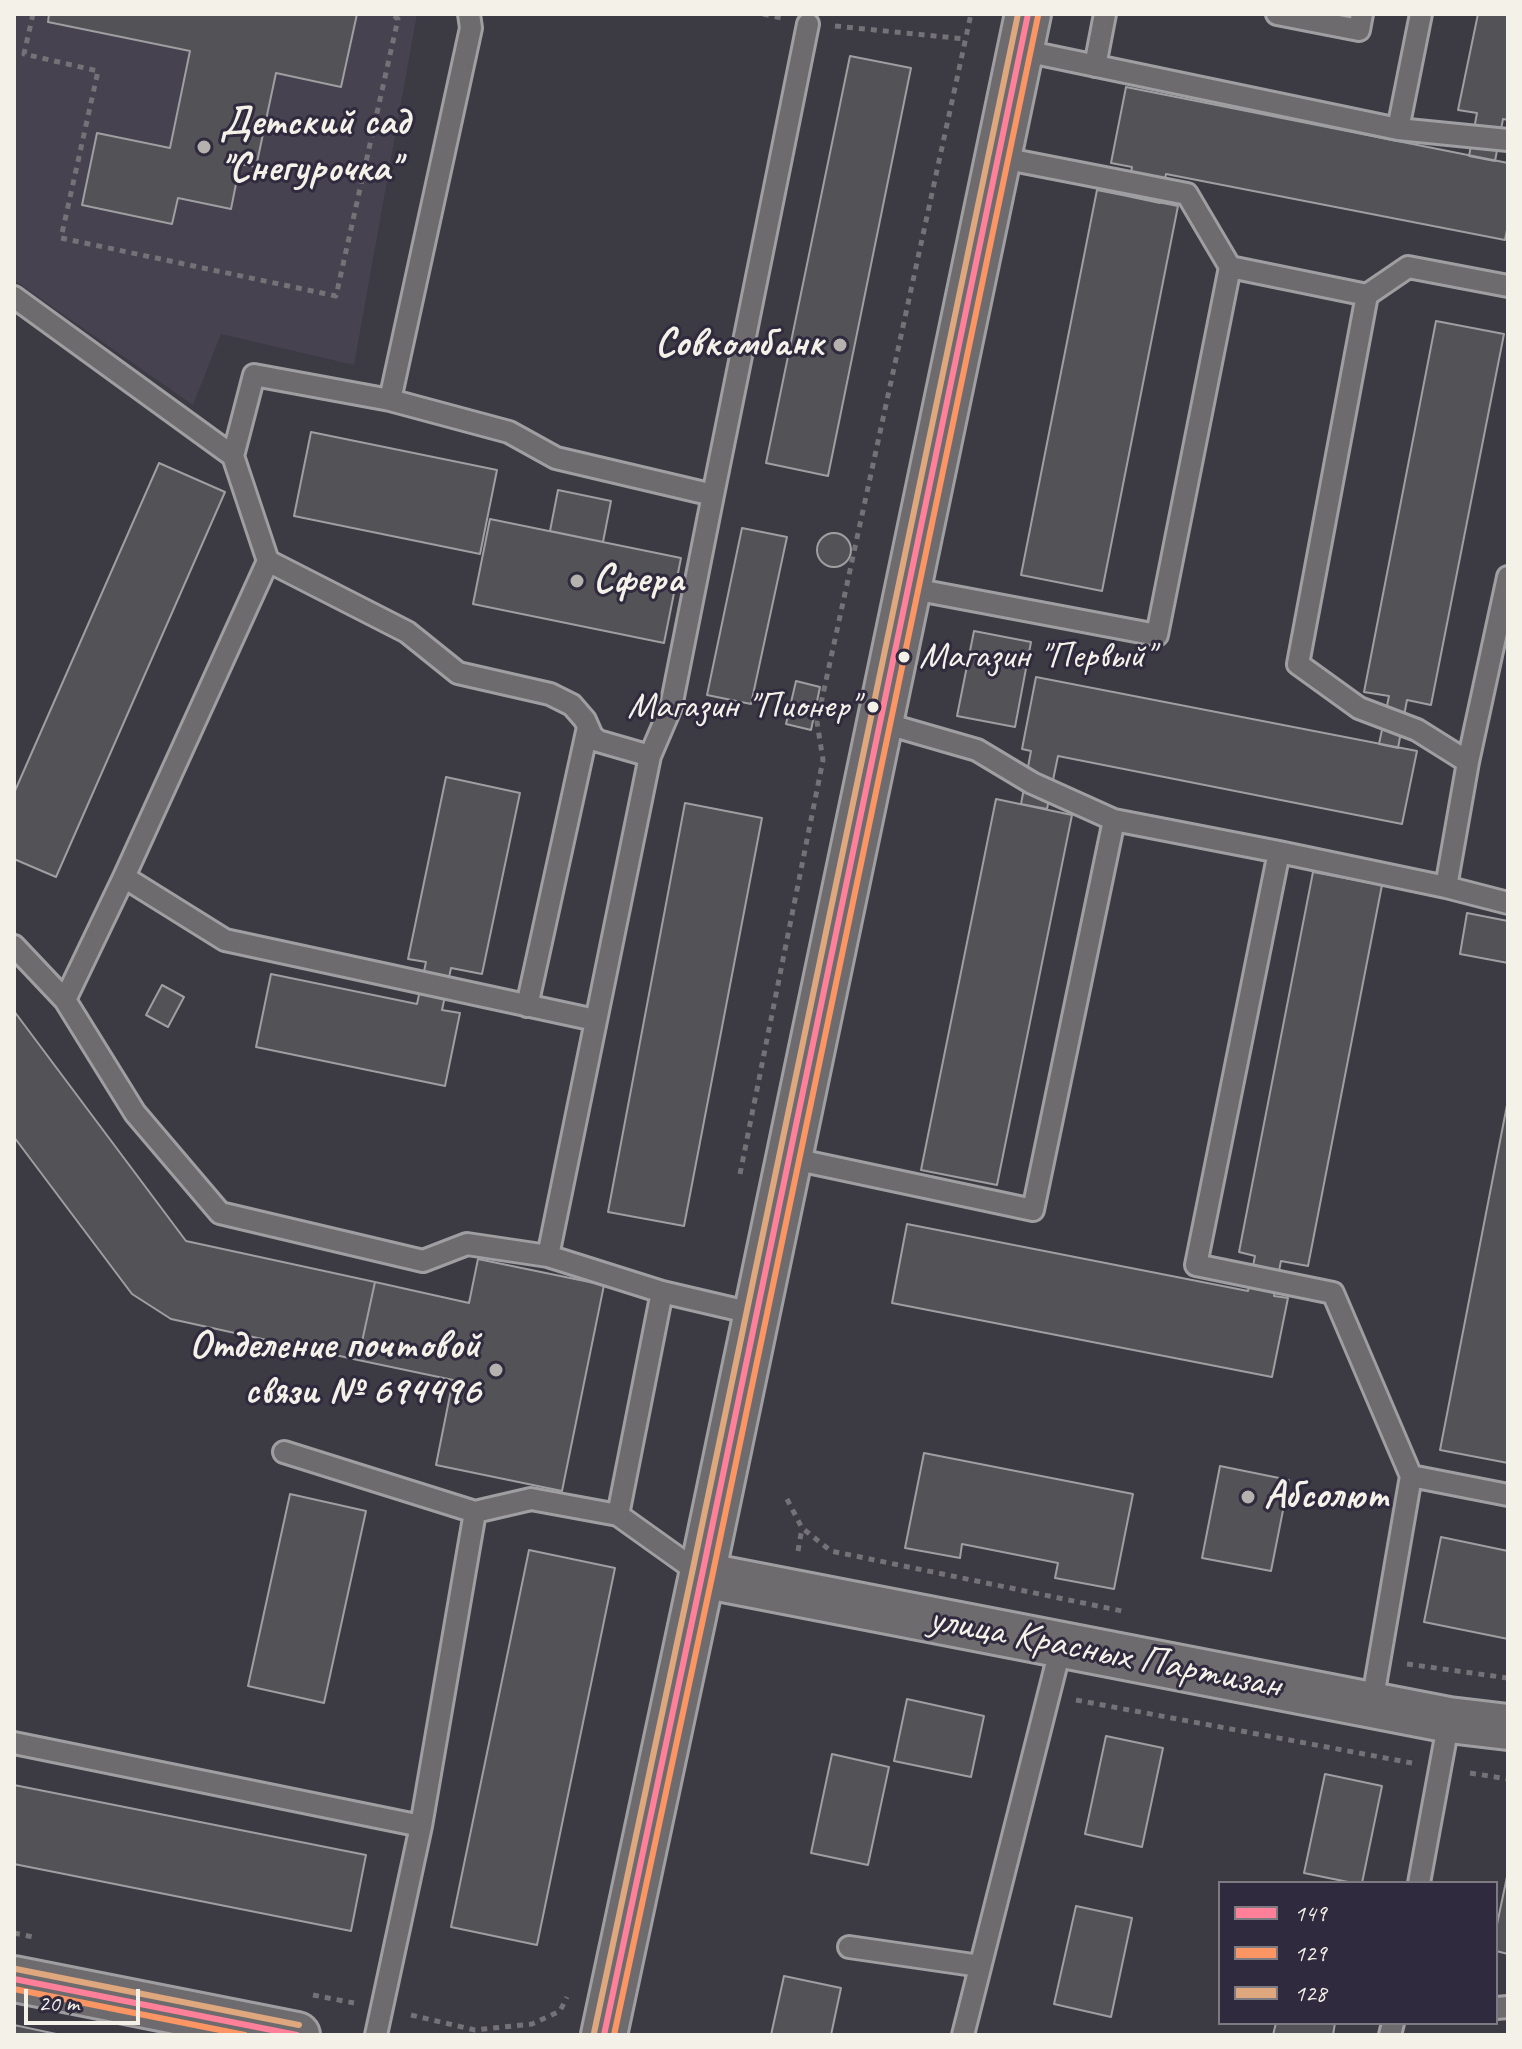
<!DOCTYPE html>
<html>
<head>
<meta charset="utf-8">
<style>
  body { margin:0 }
  #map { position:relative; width:1522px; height:2049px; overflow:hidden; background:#3c3a43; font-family:Caveat,sans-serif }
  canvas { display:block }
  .frame { position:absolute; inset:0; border:16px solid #f4f1e8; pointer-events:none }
  .legend { position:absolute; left:1218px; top:1881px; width:280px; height:144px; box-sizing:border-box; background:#2f2a3d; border:2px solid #7e7a81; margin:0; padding:10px 14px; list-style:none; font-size:24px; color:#f4f1e8 }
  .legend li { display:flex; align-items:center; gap:16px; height:40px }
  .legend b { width:40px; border:2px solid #7e7a81 }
  .scale { position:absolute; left:24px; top:1989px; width:116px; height:36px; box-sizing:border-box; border:4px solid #f4f1e8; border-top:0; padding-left:10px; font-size:24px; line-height:28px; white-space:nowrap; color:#f4f1e8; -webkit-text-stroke:6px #2f2a3d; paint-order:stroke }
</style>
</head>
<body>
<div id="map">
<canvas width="1522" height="2049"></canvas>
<div class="frame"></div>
<ul class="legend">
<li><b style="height:10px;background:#ff8098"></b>149</li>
<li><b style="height:10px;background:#fb9564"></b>129</li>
<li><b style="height:10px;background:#dfa77e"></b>128</li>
</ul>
<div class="scale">20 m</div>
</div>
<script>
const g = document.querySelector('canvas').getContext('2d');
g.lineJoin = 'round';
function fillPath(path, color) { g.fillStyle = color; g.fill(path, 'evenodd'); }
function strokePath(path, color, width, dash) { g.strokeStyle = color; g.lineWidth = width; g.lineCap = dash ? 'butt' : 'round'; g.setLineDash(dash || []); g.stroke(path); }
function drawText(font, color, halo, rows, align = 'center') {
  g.font = font + ' Caveat,sans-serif'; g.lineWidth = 6; g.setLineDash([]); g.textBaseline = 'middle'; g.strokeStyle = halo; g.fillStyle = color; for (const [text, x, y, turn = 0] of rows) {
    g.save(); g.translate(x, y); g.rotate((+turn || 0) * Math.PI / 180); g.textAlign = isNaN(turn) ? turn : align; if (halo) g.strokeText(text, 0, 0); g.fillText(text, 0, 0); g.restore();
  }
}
const built = new Path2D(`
  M14,14H417L354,365L221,334L193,405L14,280Z`);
const building = new Path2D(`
  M49,14H357L341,87L276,73L256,167L240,164L231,209L178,198L172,224L82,205L97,133L170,148L190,51L48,22Z
  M1478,14H1508V120L1503,119L1495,161L1469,156L1477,113L1458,110Z
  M850,56L911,68L828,476L766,463Z
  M1126,87L1508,163V225L1505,240L1166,174L1160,203L1127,196L1132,167L1111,163Z
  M1097,190L1178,206L1102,591L1021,575Z
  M1436,321L1504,334L1431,705L1407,700L1398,748L1379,744L1389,696L1364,692Z
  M311,432L497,470L480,554L294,516Z
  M159,463L225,492L56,877L14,859V793Z
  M558,490L611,501L603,542L550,531Z
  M490,519L681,558L664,643L473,604Z
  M742,528L787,537L751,704L707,695Z
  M817 550a17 17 0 1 1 34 0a17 17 0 1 1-34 0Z
  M974,631L1031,642L1015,727L957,716Z
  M1036,677L1417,751L1402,824L1058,756L1047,809L1021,804L1031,751L1022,749Z
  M796,681L820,687L811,730L786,724Z
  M446,777L520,793L482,974L451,968L442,1010L460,1013L445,1086L256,1047L271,974L417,1004L426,962L408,959Z
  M996,799L1072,815L997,1185L921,1170Z
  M685,803L762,818L684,1226L608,1212Z
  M1313,872L1382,885L1308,1266L1281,1261L1274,1296L1288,1298L1272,1377L892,1303L907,1224L1248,1291L1255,1256L1239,1252Z
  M1467,913L1508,921V963L1460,954Z
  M162,985L184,997L168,1027L146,1015Z
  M14,1011L186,1241L375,1282L358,1360L171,1319L132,1294L14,1137Z
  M1508,1100V1463L1440,1450Z
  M478,1259L604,1285L562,1491L436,1465L453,1380L358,1360L375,1282L469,1303Z
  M924,1453L1133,1494L1114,1589L1055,1578L1058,1563L962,1544L960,1558L905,1548Z
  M1220,1466L1289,1480L1271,1571L1202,1558Z
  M290,1494L366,1511L324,1703L248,1686Z
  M1441,1537L1508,1551V1639L1424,1622Z
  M529,1550L615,1568L537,1945L451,1927Z
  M907,1699L984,1716L971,1777L894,1761Z
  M1106,1736L1163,1748L1142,1847L1085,1834Z
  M832,1754L889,1767L868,1865L811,1853Z
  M1325,1774L1382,1786L1362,1883H1353L1304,1873Z
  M14,1785L366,1855L351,1931L14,1864Z
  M1508,1872V1954L1496,1951V1929Z
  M1076,1906L1132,1918L1111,2017L1054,2004Z
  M784,1976L841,1988L831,2035H771Z
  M1276,2023H1335L1333,2035H1273Z
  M14,2025L61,2035H14Z`);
const path = new Path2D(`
  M33,14L24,54L98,71L61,238L336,296L398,19L392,14
  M763,14L782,18
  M835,26L965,39
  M740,1174L823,760L817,722L971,14
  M787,1499L802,1528L831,1551L1122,1611
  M798,1551L802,1528
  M1407,1664L1508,1678
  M1076,1700L1412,1763
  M1470,1773L1508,1779
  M14,1933L33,1937
  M313,1995L354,2003
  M411,2015L475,2030L532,2024L560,2011L567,1997`);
const lane = new Path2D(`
  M1277,14L1359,30L1362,14
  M1020,50L1398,129L1508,140
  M1095,66L1105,14
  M1398,129L1421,14
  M1230,267L1367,295L1298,664L1359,708L1417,730L1468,762
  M1367,295L1408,267L1508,286
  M14,297L233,456L268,561L407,632L458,673L550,694L572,705L585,720L592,736L598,741L650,756L548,1256
  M390,400L471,28L469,14
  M233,456L254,375L390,400L509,432L556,458L713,495L808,24
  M908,588L1157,635L1230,267L1187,194L997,157
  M880,722L977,750L1032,783L1114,820L1279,852L1446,887L1508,903
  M650,756L671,707L713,495
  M1279,852L1196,1265L1333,1293L1411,1476
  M124,877L225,940L595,1020
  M1446,887L1468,762L1508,577
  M14,946L65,1000L135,1113L220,1213L423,1261L467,1244L548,1256L662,1292L756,1314
  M65,1000L124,877L268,561
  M527,1006L588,727
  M789,1158L1033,1210L1114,820
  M284,1452L475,1512L421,1826L376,2035
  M475,1512L531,1499L618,1515L702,1575
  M618,1515L662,1292
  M1372,1703L1411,1476L1508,1495
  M14,1743L421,1826
  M1419,1883L1449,1720
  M849,1947L980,1966
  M1496,2008L1508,2007
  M963,2035L1061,1646
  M1390,2035L1393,2023`);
const secondary = new Path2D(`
  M702,1575L1449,1720L1508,1727
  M14,1979L297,2035
  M604,2035L702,1575L1028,14`);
const bus1 = new Path2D(`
  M14,1979L297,2035
  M604,2035L702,1575L1028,14`);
const bus2 = new Path2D(`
  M14,1989L245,2035
  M614,2035L712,1577L1038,16`);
const bus3 = new Path2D(`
  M16,1969L299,2025
  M594,2033L692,1573L1018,14`);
const markers = [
  [204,147,8,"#b4b1ae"],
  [840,345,8,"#b4b1ae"],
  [577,581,8,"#b4b1ae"],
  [904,657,7,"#f4f1e8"],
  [873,707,7,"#f4f1e8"],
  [496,1370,8,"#b4b1ae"],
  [1248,1497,8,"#b4b1ae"]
];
const busNames = [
  ["Магазин \"Первый\"",919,657],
  ["Магазин \"Пионер\"",858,707,"right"]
];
const poiNames = [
  ["Детский сад",220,124],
  ["\"Снегурочка\"",220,170],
  ["Совкомбанк",824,345,"right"],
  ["Сфера",593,581],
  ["Отделение почтовой",480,1347,"right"],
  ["связи № 694496",480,1393,"right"],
  ["Абсолют",1264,1497]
];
const streetNames = [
  ["улица Красных Партизан",1105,1653,11]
];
fillPath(built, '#464250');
fillPath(building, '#535257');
strokePath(building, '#9f9ea0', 2);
strokePath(lane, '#9f9ea0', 26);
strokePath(secondary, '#9f9ea0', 50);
strokePath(path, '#747276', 5, [6, 6]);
strokePath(lane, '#6e6b6e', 20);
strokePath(secondary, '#6e6b6e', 44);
strokePath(bus1, '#ff8098', 6);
strokePath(bus2, '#fb9564', 6);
strokePath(bus3, '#dfa77e', 6);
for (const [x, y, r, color] of markers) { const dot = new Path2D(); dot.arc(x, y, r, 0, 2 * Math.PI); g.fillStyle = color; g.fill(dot); strokePath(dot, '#2f2a3d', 3); }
drawText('38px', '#f4f1e8', '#2f2a3d', busNames, 'left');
drawText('bold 40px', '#f4f1e8', '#2f2a3d', poiNames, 'left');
drawText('40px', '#f4f1e8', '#2f2a3d', streetNames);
</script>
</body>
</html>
